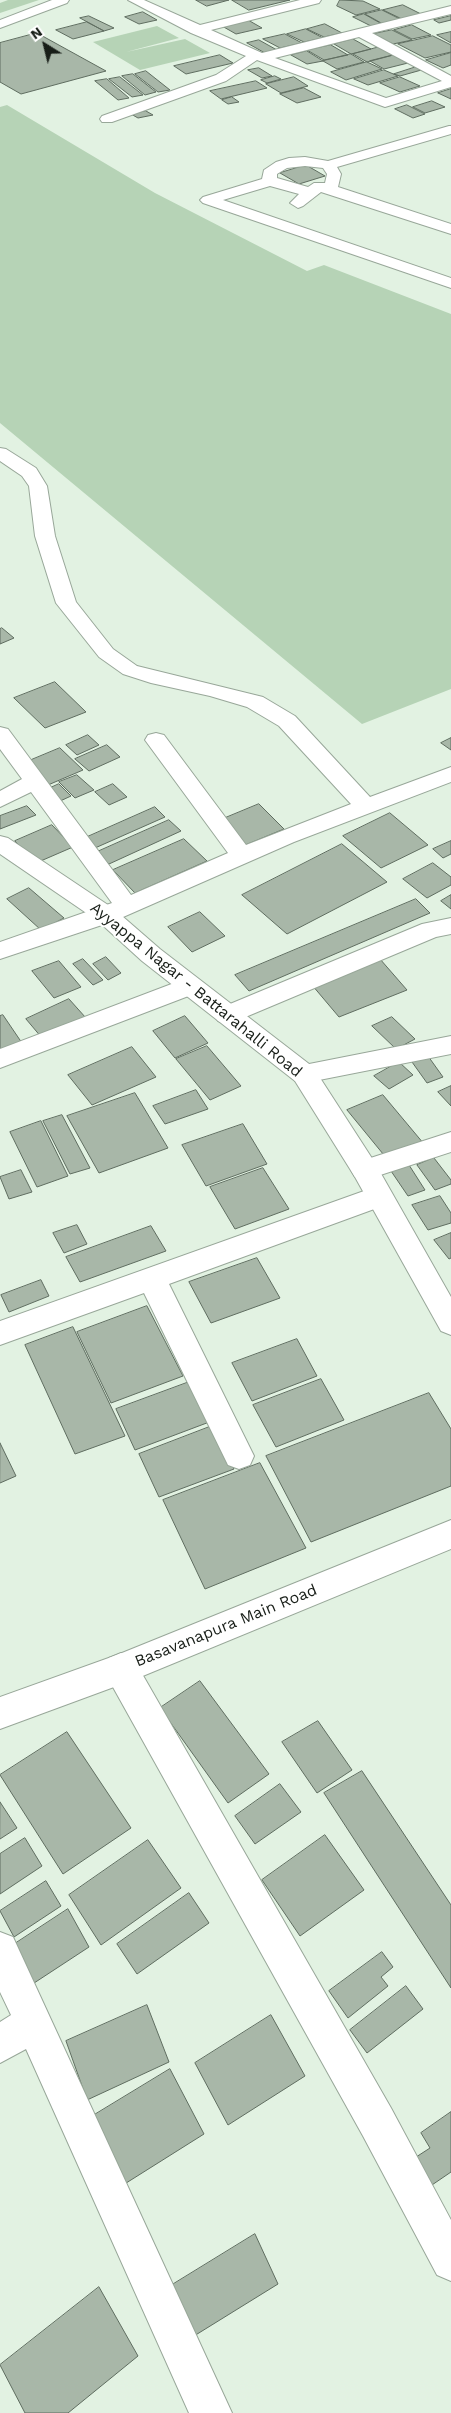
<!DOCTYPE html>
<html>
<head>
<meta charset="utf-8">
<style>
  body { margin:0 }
  #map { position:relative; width:451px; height:2413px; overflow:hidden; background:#e2f2e2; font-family:"Work Sans",sans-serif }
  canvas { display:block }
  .north { position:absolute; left:20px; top:20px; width:50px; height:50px; -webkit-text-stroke:4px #fff; paint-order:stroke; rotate:324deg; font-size:14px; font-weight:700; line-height:20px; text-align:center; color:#181e18 }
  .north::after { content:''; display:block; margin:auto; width:18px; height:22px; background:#181e18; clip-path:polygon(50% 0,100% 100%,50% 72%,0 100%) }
</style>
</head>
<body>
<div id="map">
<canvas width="451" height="2413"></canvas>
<div class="north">N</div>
</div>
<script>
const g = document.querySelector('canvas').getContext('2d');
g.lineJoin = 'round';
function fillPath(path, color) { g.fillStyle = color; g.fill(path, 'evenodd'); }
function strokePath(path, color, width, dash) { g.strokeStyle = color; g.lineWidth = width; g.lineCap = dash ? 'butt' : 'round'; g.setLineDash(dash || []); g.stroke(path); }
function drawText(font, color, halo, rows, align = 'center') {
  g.font = font + ' "Work Sans",sans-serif'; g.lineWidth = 4; g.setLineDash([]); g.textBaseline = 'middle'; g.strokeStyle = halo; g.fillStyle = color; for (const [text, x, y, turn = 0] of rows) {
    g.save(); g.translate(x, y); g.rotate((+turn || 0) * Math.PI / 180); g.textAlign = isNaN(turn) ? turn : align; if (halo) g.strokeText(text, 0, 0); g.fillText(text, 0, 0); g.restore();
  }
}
const green = new Path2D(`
  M8,0H39L0,13V3Z
  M157,26L179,38L126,52L185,39L210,53L140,70L93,42Z
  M7,105L155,193L307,271L324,265L451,314V689L362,724L0,423V107Z`);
const building = new Path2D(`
  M196,0H229L207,6Z
  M232,0H290L249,10Z
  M340,0L363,1L380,9L356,15L337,6Z
  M403,5L421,14L402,19L383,10Z
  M382,10L400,19L383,24L365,14Z
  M143,12L157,20L139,24L125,17Z
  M364,14L382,24L371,26L353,17Z
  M89,16L114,28L104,31L80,18Z
  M451,16V20L439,23L434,20Z
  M248,20L262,28L236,34L222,26Z
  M87,22L104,31L73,39L56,30Z
  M325,24L342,33L324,37L307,29Z
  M412,25L431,35L412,39L394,30Z
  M306,29L323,38L304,42L287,34Z
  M392,30L412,40L393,44L373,34Z
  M451,32V43L437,35Z
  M37,33L106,71L21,94L0,82V43Z
  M285,34L302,43L280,48L263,39Z
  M433,36L451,45V52L425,58L398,44Z
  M353,39L371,49L351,54L334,44Z
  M259,40L277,50L265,53L247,43Z
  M331,45L348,55L324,60L307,50Z
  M383,46L397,54L367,62L353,54Z
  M307,51L323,61L307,64L291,55Z
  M451,53V65L443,68L426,60Z
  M351,54L364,62L337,69L323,61Z
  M398,54L412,62L384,69L370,61Z
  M220,55L233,63L186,74L174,66Z
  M367,62L382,69L346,80L331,72Z
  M419,66L425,69L400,76L394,74Z
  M259,68L272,76L262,78L248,70Z
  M384,70L398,76L368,85L354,79Z
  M146,71L170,90L158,92L135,74Z
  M133,74L156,92L145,95L122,76Z
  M275,76L281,79L267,83L261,80Z
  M120,77L143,95L132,97L109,79Z
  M294,77L308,86L281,93L266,84Z
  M400,77L420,86L400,92L380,83Z
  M107,79L129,98L118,100L95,81Z
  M256,81L267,88L221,99L210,91Z
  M304,88L321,97L297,103L280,94Z
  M451,89V99L438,93Z
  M232,97L239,102L228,104L222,100Z
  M432,101L445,107L425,113L413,107Z
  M407,105L425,114L413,118L395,109Z
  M146,111L153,115L138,118L131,114Z
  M306,165L325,176L299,184L280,173Z
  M2,628L14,638L0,644V629Z
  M55,682L86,712L45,728L14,698Z
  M88,735L99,745L77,755L66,745Z
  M451,738V750L441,743Z
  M107,745L120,757L89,771L75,759Z
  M60,748L83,770L48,785L24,763Z
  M77,775L94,790L75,798L59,782Z
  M59,784L71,796L58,802L46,790Z
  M113,784L127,797L109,805L95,792Z
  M259,804L284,829L243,846L218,821Z
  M27,806L36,815L0,829V816Z
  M155,807L165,817L95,848L85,838Z
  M390,813L428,845L381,868L343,836Z
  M169,820L181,831L109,864L97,852Z
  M52,825L73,847L36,863L15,841Z
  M184,839L207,861L135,893L113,870Z
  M451,841V854L443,858L433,849Z
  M342,844L387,882L287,934L242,895Z
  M433,863L451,877V885L427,898L403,879Z
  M29,888L64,918L41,930L7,899Z
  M451,895V909L441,901Z
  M416,899L430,913L249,991L235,975Z
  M200,912L225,936L192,952L168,927Z
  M106,957L121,973L108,980L93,964Z
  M83,959L103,980L93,985L73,964Z
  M380,959L407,990L339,1017L312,985Z
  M59,961L81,987L54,998L32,971Z
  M69,999L86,1018L42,1038L26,1019Z
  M3,1015L22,1043L0,1052V1016Z
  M185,1016L208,1043L175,1058L153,1031Z
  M392,1017L415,1039L396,1049L372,1026Z
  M207,1046L241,1086L210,1100L176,1059Z
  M132,1047L156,1077L92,1105L68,1075Z
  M428,1056L443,1077L427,1083L412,1062Z
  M399,1062L413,1075L389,1089L374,1076Z
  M451,1086V1106L438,1092Z
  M196,1090L208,1109L165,1124L153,1106Z
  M135,1093L168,1148L99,1173L67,1116Z
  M383,1095L424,1144L388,1160L347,1110Z
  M62,1115L90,1168L70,1174L43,1121Z
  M41,1121L68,1176L37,1187L10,1132Z
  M243,1124L267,1164L206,1186L182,1145Z
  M434,1158L451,1180V1184L435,1190L417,1165Z
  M409,1165L425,1190L408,1196L391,1171Z
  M263,1168L289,1209L235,1229L210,1187Z
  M21,1170L32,1192L9,1199L0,1177Z
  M440,1196L451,1213V1223L428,1230L412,1205Z
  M77,1225L87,1244L64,1253L53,1233Z
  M151,1226L166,1251L80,1282L66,1257Z
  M451,1233V1258L449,1259L434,1240Z
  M257,1258L280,1298L211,1323L189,1282Z
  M41,1280L49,1296L9,1312L1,1295Z
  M147,1306L183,1376L111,1403L77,1332Z
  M73,1327L125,1436L75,1454L25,1345Z
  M297,1339L317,1376L252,1401L232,1363Z
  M321,1379L344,1420L276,1447L253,1405Z
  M192,1381L212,1421L135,1450L116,1409Z
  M429,1393L451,1429V1486L311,1542L266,1456Z
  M212,1426L234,1469L159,1497L139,1454Z
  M0,1443L16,1476L0,1483Z
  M260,1463L306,1548L205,1589L163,1500Z
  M200,1681L269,1774L228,1803L160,1708Z
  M318,1721L352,1770L317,1793L282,1742Z
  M67,1732L131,1828L63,1874L0,1775Z
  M362,1771L451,1905V1988L324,1793Z
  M280,1784L301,1812L255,1844L235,1816Z
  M0,1802L17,1828L0,1839Z
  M325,1835L364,1890L300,1936L262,1880Z
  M25,1838L42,1866L0,1894V1854Z
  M148,1840L181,1888L101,1945L69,1895Z
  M46,1881L61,1906L14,1937L0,1911Z
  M189,1893L209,1923L137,1974L117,1944Z
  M68,1909L89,1947L28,1987L7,1949Z
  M382,1952L393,1967L381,1977L388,1986L348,2018L329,1991Z
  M406,1986L423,2009L367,2053L350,2030Z
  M147,2005L169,2062L87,2100L66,2041Z
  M271,2015L305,2076L228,2125L195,2063Z
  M170,2069L204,2134L123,2185L91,2117Z
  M451,2112V2172L429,2187L413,2159L430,2148L421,2133Z
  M255,2234L278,2284L194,2336L172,2285Z
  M99,2287L138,2356L68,2413H25L0,2365Z`);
const street = new Path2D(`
  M128,0H144L200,25L300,0H321L319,3L211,30L262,53L451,6V14L372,33L451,76V87L385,107L257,60L226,81L112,122H102L100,119L102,116L216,75L246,56L191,33ZM359,37L442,81L386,98L275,58Z
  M449,126H451V134L337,167L341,174L338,187L451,224V234L321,192L303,206L298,208L290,203L299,194L270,186L223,200L451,278V288L203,203L200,200L203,197L262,179L264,170L276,162L289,158L305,157L328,161ZM305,166L323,168L327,174L325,183H314L308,187L277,178V174L287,168Z
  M0,448L6,449L36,468L47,486L55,536L76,602L113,649L137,666L263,697L295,716L370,797L451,767V782L294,842L114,921L0,959V942L112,903L31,792L0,807V791L22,779L0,749V727L8,729L131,895L228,853L145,740L148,735L156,733L164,735L246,845L351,804L279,726L247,707L210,696L151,683L123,674L99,657L56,603L35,536L29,486L22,476L0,461Z
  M451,918V934L436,937L236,1021L227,1024L218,1021L214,1015L218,1009L422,924Z
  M190,977L199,980L202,986L199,992L0,1068V1049Z
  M451,1036V1054L304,1083L295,1081L291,1074L295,1067L304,1065Z
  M451,1132V1152L365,1180L355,1177L351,1170L355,1163Z
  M378,1186L388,1190L392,1197L388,1204L169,1284L254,1456L250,1465L239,1469L228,1465L144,1293L0,1345V1321Z
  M121,1653L133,1658L391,2108L451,2220V2281L437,2275L363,2136L109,1680L104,1669L109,1658Z
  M0,1932L13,1937L232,2413H189L26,2049L0,2063V2022L11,2015L0,1992Z`);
const secondary = new Path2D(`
  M52,0H69L67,3L0,28V20Z
  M0,836L8,838L114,909L160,949L313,1067L375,1163L451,1297V1335L441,1331L355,1177L295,1081L142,961L98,921L0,854Z
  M451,1520V1549L133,1680L0,1729V1697L117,1655Z`);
const streetNames = [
  ["Ayyappa Nagar - Battarahalli Road",196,990,39],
  ["Basavanapura Main Road",226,1626,-22]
];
fillPath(green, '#b6d3b6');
fillPath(building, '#a8b7a8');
strokePath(building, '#5f6d60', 1);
strokePath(street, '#98a799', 2);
strokePath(secondary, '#98a799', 2);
fillPath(street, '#fff');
fillPath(secondary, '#fff');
drawText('16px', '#181e18', '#fff', streetNames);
</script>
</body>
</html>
